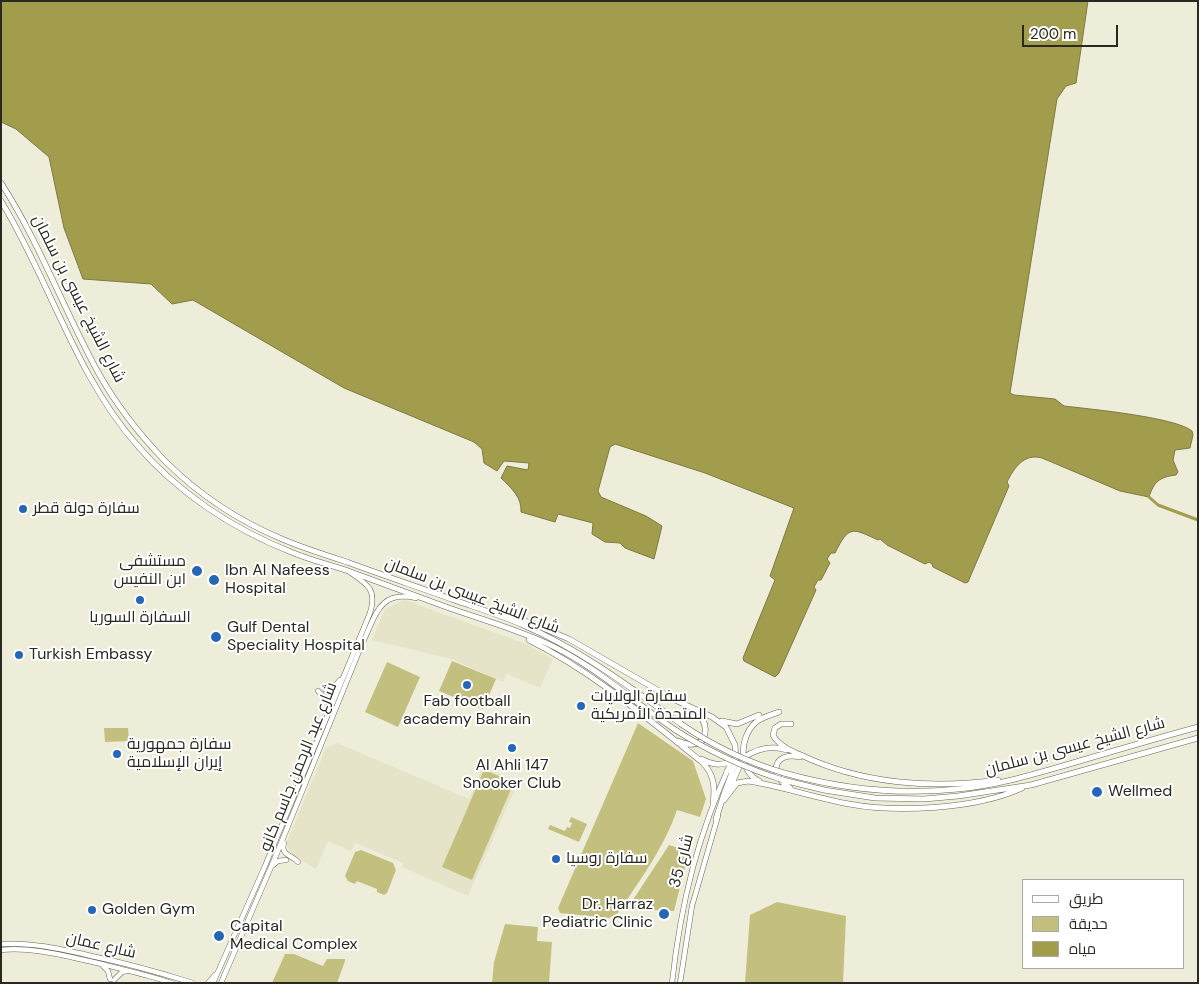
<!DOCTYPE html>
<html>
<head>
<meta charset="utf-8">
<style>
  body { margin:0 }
  #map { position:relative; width:1199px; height:984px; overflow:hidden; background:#eeedd9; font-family:"DM Sans",Cairo,sans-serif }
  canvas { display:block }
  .frame { position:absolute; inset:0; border:2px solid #292921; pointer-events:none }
  .legend { position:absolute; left:1022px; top:879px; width:162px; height:90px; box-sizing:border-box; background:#fff; border:1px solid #a9a9a6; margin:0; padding:6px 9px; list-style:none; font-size:15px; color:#292921 }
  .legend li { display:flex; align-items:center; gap:10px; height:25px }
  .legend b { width:25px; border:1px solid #a9a9a6 }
  .scale { position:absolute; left:1022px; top:25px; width:96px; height:22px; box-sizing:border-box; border:2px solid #292921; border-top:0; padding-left:6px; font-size:15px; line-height:18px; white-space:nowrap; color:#292921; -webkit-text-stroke:4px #fff; paint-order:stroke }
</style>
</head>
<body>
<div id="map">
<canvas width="1199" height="984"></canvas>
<div class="frame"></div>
<ul class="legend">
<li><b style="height:6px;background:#fff"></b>طريق</li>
<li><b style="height:14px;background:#c3c07f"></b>حديقة</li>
<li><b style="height:14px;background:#a19d4d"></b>مياه</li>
</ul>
<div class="scale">200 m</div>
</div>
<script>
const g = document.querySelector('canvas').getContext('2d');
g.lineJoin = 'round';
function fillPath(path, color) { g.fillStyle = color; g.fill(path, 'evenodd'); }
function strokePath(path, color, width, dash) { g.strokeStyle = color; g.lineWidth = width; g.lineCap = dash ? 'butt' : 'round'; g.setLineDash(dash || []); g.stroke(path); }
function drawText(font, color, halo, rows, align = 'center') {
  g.font = font + ' "DM Sans",Cairo,sans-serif'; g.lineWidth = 4; g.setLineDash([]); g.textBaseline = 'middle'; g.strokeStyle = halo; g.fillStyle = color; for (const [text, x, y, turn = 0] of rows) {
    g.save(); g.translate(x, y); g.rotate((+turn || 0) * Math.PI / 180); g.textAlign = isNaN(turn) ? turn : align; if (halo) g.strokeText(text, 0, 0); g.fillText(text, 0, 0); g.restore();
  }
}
const built = new Path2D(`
  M405,600L526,644L553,659L540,688L507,674L503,682L451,659L372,640L385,609Z
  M337,743L469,799L483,767L518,782L468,896L402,867L403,863L355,843L351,851L328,841L316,869L291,854L286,844L326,748Z`);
const green = new Path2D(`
  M452,661L496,679L483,709L439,691Z
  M387,662L420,677L398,727L365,712Z
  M638,723L693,761L706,799L700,817L677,810C664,848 640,880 618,913L609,918L560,913L558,908Z
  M104,728H128L129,741L105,742Z
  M484,770L514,782L472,880L442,867Z
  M571,817L587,824L579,842L548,829L550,825L565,831L567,827L570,828L572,823L569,822Z
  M669,845L689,851L674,911L627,909Z
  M361,850L393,863L396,870L387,893L384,895L377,892V889L357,881L355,884L348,881L345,876L355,852Z
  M777,902L846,916L843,983H745L750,915Z
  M505,924L538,927L537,941L552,942L549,983H492L494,962Z
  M285,954H294L323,966L327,959H345V961L337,983H272Z`);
const water = new Path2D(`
  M1,1H1088L1076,83L1066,86L1057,99L1010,393L1014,395L1055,399L1064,406C1089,409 1175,417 1192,431L1193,435L1190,448L1175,450L1173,460L1178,472L1176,475C1159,477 1154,482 1149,497L1120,491L1042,458C1024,453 1014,468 1007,482L1009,486L968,582L965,583L933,567L932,564L929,562L925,564L887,545L880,539L878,540C852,528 849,525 835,553H831L827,559L830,563L821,580H818L814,587L816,590L779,673L775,677L744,661L743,658L775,580L770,576L794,508L705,473L615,444L610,447L598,491L601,497L646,516L662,526L654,559L625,548L620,543L605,542L592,534L593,523L558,514L555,522L521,512C522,497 511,488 501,478L507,466L528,470L529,463L504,461L497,471L484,463L482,449L474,442L344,388L193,300L172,304L151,284L83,279L64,228L49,157L16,129L1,122Z`);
const canal = new Path2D(`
  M1149,497L1158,505L1198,520`);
const secondary = new Path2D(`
  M325,689L334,687L340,680
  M318,691L327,700L329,710
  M728,793L742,761
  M284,843C280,855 292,855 298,862
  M273,865L278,861L286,860
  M1,944C33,942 65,950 96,957C129,964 161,973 193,983
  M1,950C31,947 61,955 89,961C117,968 145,974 172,983
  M103,966L108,971L110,979
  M114,980L122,972L127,971
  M208,983L215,975
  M213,983L265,866L370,613C377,591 369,585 351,573
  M221,983L277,853L362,644C376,616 378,590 416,598
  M672,983C681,901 698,834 732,760
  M680,983L692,906L718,816`);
const highway = new Path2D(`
  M1,183C40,243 64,311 99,374C117,406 140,435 165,461C198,494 239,521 282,539C303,548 325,555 347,562C382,575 418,587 454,600C477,608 501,615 523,625C581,650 630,687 681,724
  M1,201C49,279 76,376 137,445C178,493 233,529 291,552C310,560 331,565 351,572C384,584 416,596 449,608C481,619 515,629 546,643C595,665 633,702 677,731
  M507,615L531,623L569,639L673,699L712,717L726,727L735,745L736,762L724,794L716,819
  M529,640C593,672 647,718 702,762C715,775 715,788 713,805
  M722,721L737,724L759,715
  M791,724H781L775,728L773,735C778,745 791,751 801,755C861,784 933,789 998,780
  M678,741C686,745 695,746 703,740C708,728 705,719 695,712
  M743,758C756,749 771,745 787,750
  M701,759C713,765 722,767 735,759
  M727,771L734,765
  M784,773C841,789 900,795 958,789C995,786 1031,775 1066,765C1110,752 1154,739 1198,727
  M783,780L824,790L875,798L924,799L958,796L1031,785L1198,738
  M759,781C738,771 739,738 755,723C761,717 771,715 779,712
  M790,788C768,775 773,751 800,757
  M724,800L737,783L748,781C782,786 815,798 849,804C898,813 976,809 1022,788`);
const highwayBridge = new Path2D(`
  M681,724C713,746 747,762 784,773
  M677,731C710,752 745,768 783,780`);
const markers = [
  [23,509,5,"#2566b7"],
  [197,571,6,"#2566b7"],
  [214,580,6,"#2566b7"],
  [140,600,5,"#2566b7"],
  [216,637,6,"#2566b7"],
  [19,655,5,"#2566b7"],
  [467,685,5,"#2566b7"],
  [581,706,5,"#2566b7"],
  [512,748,5,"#2566b7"],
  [117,754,5,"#2566b7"],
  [1097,792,6,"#2566b7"],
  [556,859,5,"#2566b7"],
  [92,910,5,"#2566b7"],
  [664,914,6,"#2566b7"],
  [219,936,6,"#2566b7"]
];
const streetNames = [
  ["شارع الشيخ عيسى بن سلمان",78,299,63],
  ["شارع الشيخ عيسى بن سلمان",472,596,21],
  ["شارع الشيخ عيسى بن سلمان",1075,747,-15],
  ["شارع عبد الرحمن جاسم كانو",299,767,-68],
  ["شارع 35",682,861,-75],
  ["شارع عمان",101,946,13]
];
const poiNames = [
  ["سفارة دولة قطر",33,509],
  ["مستشفى",186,562,"right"],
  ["ابن النفيس",186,580,"right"],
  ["Ibn Al Nafeess",225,571],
  ["Hospital",225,589],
  ["السفارة السوريا",140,618,"center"],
  ["Gulf Dental",227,628],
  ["Speciality Hospital",227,646],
  ["Turkish Embassy",29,655],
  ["سفارة الولايات",591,697],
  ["المتحدة الأمريكية",591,715],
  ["Fab football",467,702,"center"],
  ["academy Bahrain",467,720,"center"],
  ["سفارة جمهورية",127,745],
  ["إيران الإسلامية",127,763],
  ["Al Ahli 147",512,766,"center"],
  ["Snooker Club",512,784,"center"],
  ["Wellmed",1108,792],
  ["سفارة روسيا",566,859],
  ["Dr. Harraz",653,905,"right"],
  ["Pediatric Clinic",653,923,"right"],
  ["Golden Gym",102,910],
  ["Capital",230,927],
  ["Medical Complex",230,945]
];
fillPath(built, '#e5e4c8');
fillPath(green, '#c3c07f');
fillPath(water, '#a19d4d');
strokePath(water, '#7d7a40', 1);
strokePath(canal, '#a19d4d', 3);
strokePath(secondary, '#686856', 5.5);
strokePath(highway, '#686856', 6);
strokePath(secondary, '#fff', 4.5);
strokePath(highway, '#fff', 5);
strokePath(highwayBridge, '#686856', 6, []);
strokePath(highwayBridge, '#fff', 5);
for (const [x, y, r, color] of markers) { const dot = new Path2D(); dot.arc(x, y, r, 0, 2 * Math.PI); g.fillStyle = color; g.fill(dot); strokePath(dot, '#fff', 2); }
drawText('16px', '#292921', '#fff', streetNames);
drawText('16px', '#292921', '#fff', poiNames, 'left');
</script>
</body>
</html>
